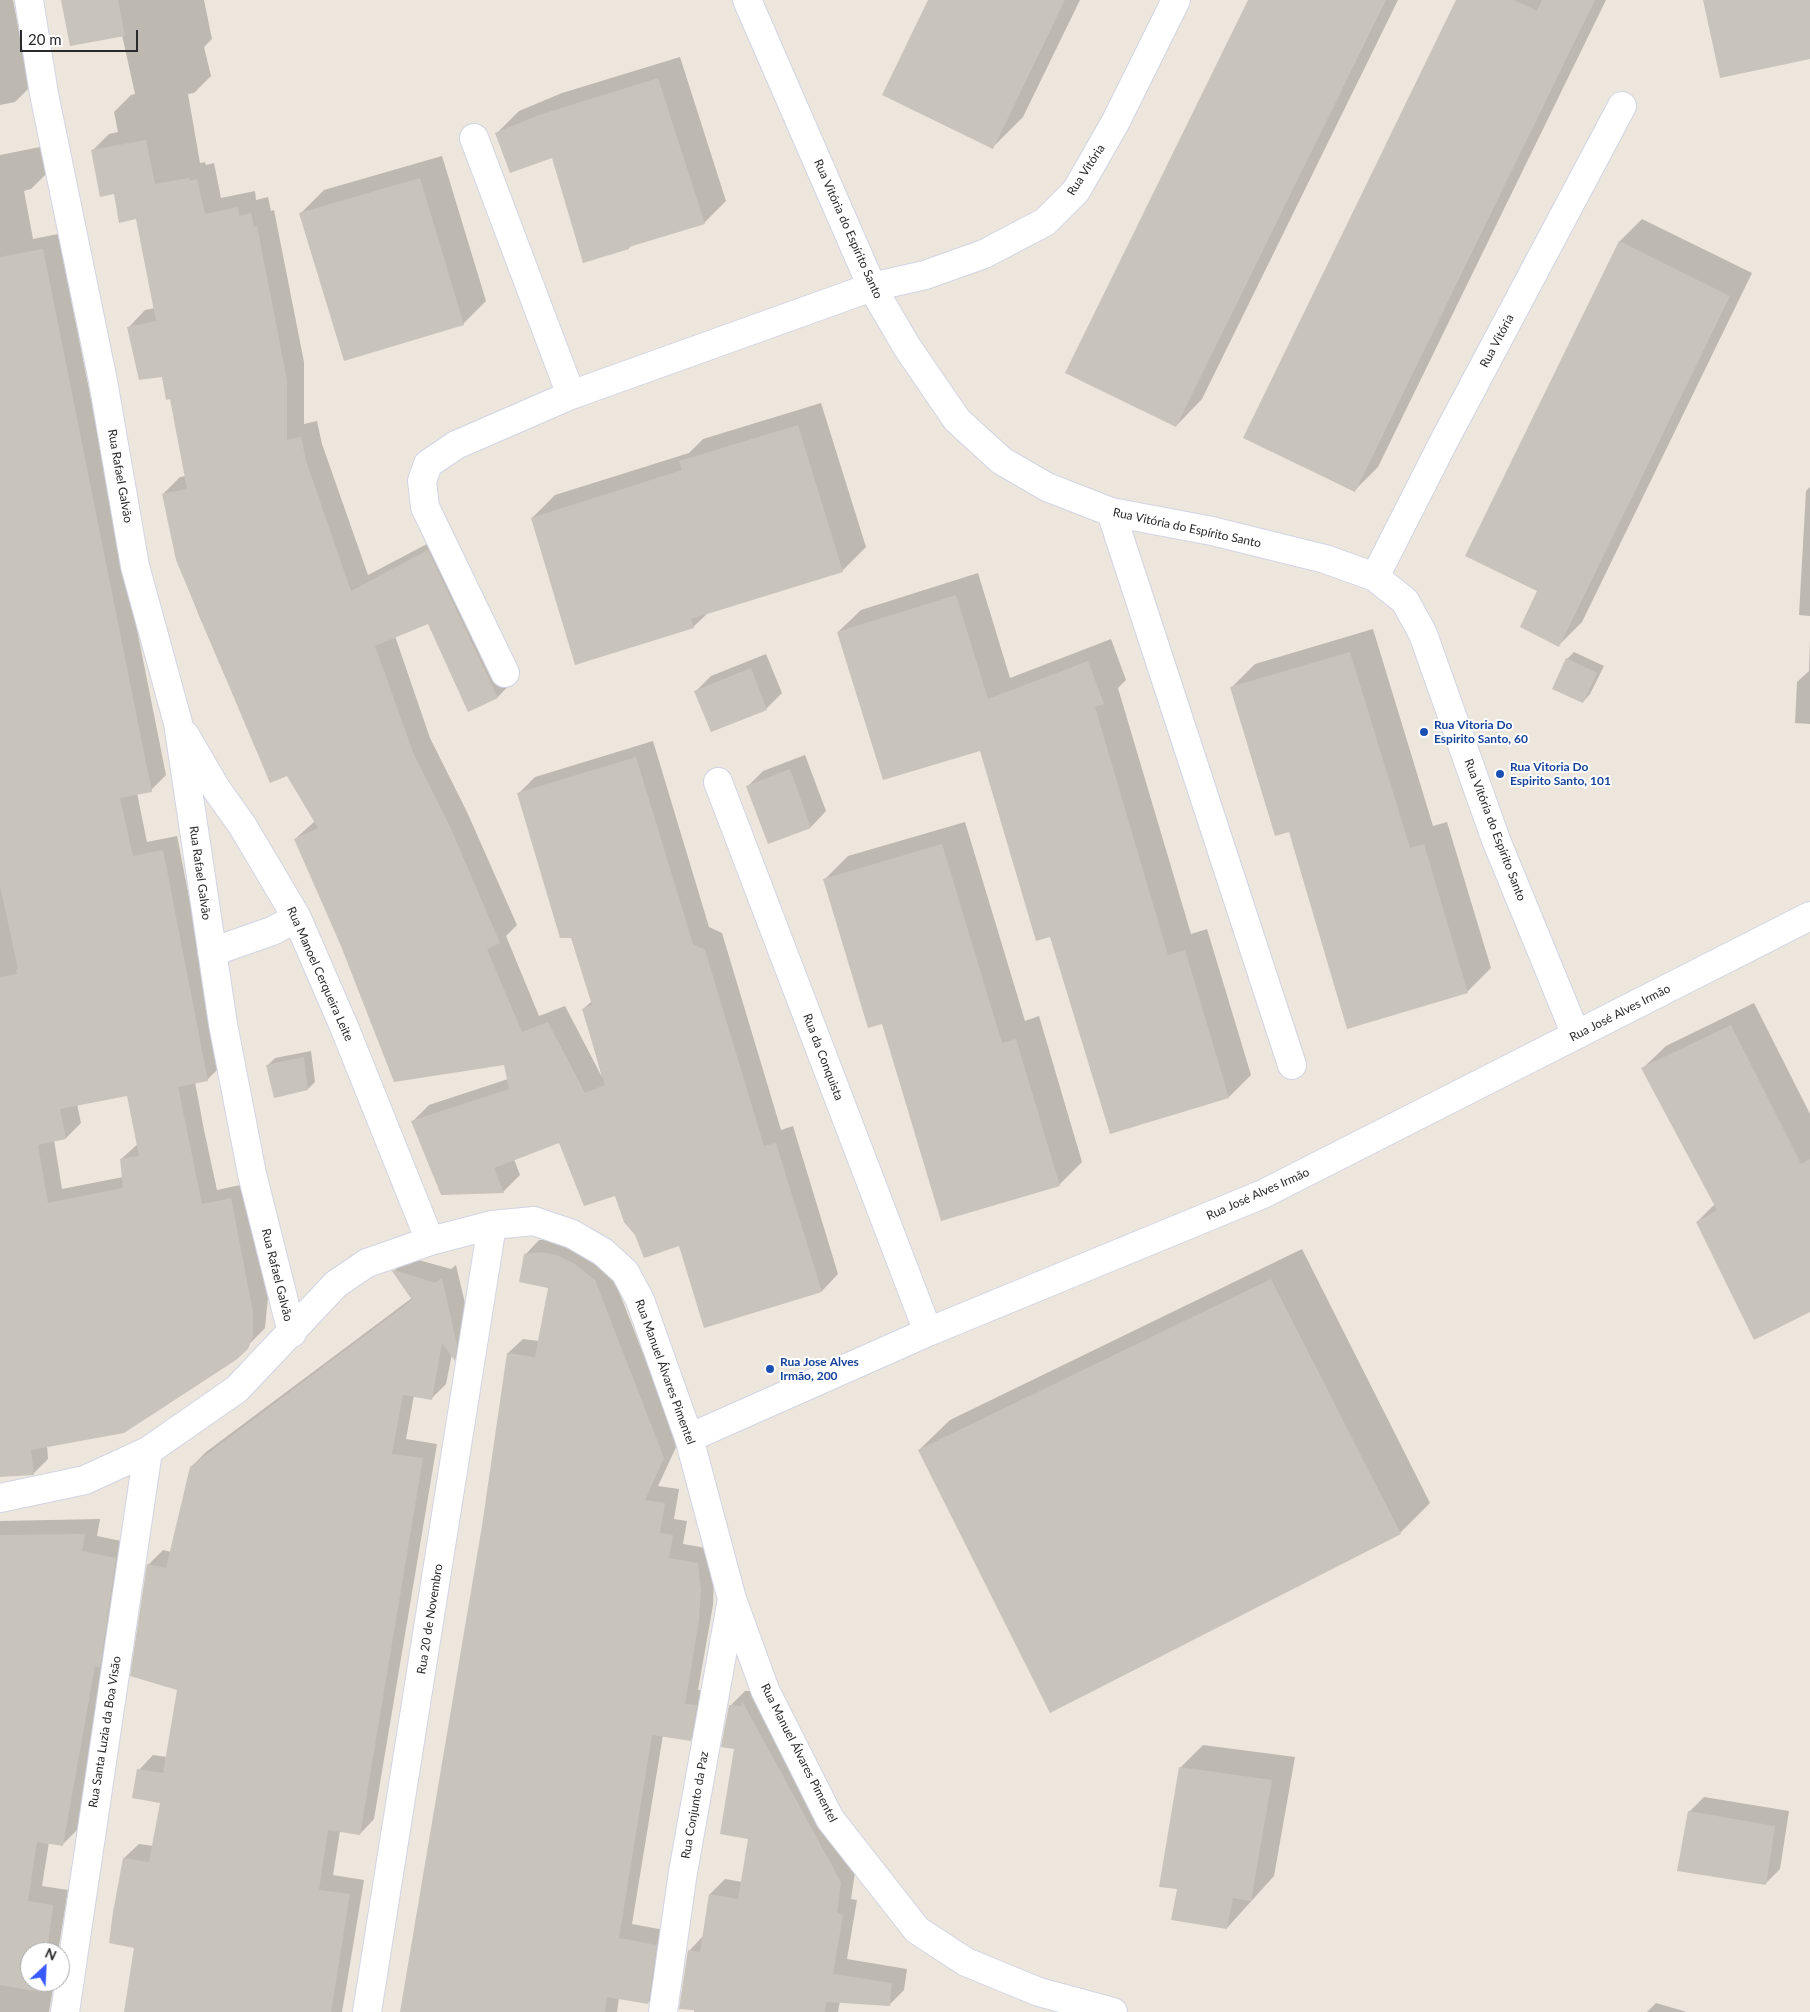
<!DOCTYPE html>
<html>
<head>
<meta charset="utf-8">
<style>
  body { margin:0 }
  #map { position:relative; width:1810px; height:2012px; overflow:hidden; background:#ede6dc; font-family:Lato,sans-serif }
  canvas { display:block }
  .north { position:absolute; left:20px; top:1942px; width:50px; height:50px; box-sizing:border-box; background:#fff; border:1px solid #aaa; border-radius:50%; rotate:25deg; font-size:14px; font-weight:700; line-height:20px; text-align:center; color:#2a2a2a }
  .north::after { content:''; display:block; margin:auto; width:18px; height:22px; background:#3759ff; clip-path:polygon(50% 0,100% 100%,50% 72%,0 100%) }
  .scale { position:absolute; left:20px; top:30px; width:118px; height:22px; box-sizing:border-box; border:2px solid #2a2a2a; border-top:0; padding-left:6px; font-size:15px; line-height:18px; white-space:nowrap; color:#2a2a2a; -webkit-text-stroke:4px #fff; paint-order:stroke }
</style>
</head>
<body>
<div id="map">
<canvas width="1810" height="2012"></canvas>
<div class="north">N</div>
<div class="scale">20 m</div>
</div>
<script>
const g = document.querySelector('canvas').getContext('2d');
g.lineJoin = 'round';
function fillPath(path, color) { g.fillStyle = color; g.fill(path, 'evenodd'); }
function strokePath(path, color, width, dash) { g.strokeStyle = color; g.lineWidth = width; g.lineCap = dash ? 'butt' : 'round'; g.setLineDash(dash || []); g.stroke(path); }
function drawText(font, color, halo, rows, align = 'center') {
  g.font = font + ' Lato,sans-serif'; g.lineWidth = 4; g.setLineDash([]); g.textBaseline = 'middle'; g.strokeStyle = halo; g.fillStyle = color; for (const [text, x, y, turn = 0] of rows) {
    g.save(); g.translate(x, y); g.rotate((+turn || 0) * Math.PI / 180); g.textAlign = isNaN(turn) ? turn : align; if (halo) g.strokeText(text, 0, 0); g.fillText(text, 0, 0); g.restore();
  }
}
const shadow = new Path2D(`
  M0,0H13L30,87L15,102L0,105Z
  M63,0H204L212,39L204,47L211,76L194,93L188,94L200,163L205,162L206,165L214,163L221,198L255,191L256,200L268,197L271,211L274,210L304,362V424L317,421L322,444L368,575L446,534L514,680L498,697L428,623L395,636L430,738L467,812L517,925L506,936L539,1016L565,1006L602,1077L583,1009L592,1001L572,936L518,794L535,777L653,741L709,927L722,933L781,1130L793,1126L838,1274L822,1291L680,1244L636,1235L615,1195L560,1141L514,1159L520,1175L503,1192L413,1121L429,1105L508,1079L505,1064L342,946L295,839L315,821L288,774L270,781L200,618L177,560L163,494L180,477L186,476L171,398L163,375L129,327L145,310L155,308L137,218L115,193L92,151L109,134L118,132L114,112L131,95L135,94L122,35Z
  M929,0H1080L1023,117L993,147Z
  M1249,0H1398L1202,399L1176,426Z
  M1458,0H1606L1378,467L1355,490Z
  M680,57L726,201L704,223L632,244L629,248L553,156L497,133L519,111L562,93Z
  M40,147L46,174L31,189L24,191L33,239L58,234L166,775L151,790L137,793L147,842L177,836L222,1065L207,1080L195,1082L204,1130L217,1190L245,1184L268,1297L265,1328L235,1359L47,1446L48,1459L33,1474L0,1476V155ZM128,1095L138,1144L121,1159L123,1177L62,1189L54,1140L66,1138L81,1123L77,1104Z
  M442,156L486,301L463,324L301,213L324,190Z
  M1642,219L1752,273L1582,622L1559,645L1538,590L1620,241Z
  M821,403L866,547L843,570L708,613L693,627L532,518L555,495L689,453L703,439Z
  M1810,487V616L1799,615L1806,491Z
  M978,573L1010,678L1111,639L1126,680L1118,688L1191,934L1207,929L1251,1075L1229,1097L1051,936L981,750L838,632L861,610Z
  M1373,629L1433,826L1447,822L1491,968L1468,991L1348,1028L1290,830L1232,687L1255,664Z
  M1810,639V724L1795,723L1797,682L1809,671Z
  M1574,652L1604,666L1590,694L1583,702L1567,659Z
  M766,654L782,693L766,709L711,731L695,692L711,676Z
  M805,755L826,811L811,827L769,842L748,786L763,771Z
  M965,822L1025,1021L1039,1016L1082,1162L1059,1185L883,1022L825,879L848,856Z
  M1754,1003L1810,1114V1311L1697,1222L1715,1204L1643,1068L1666,1046Z
  M311,1051L315,1082L308,1089L268,1065L275,1058Z
  M563,1239L609,1266L678,1443L658,1486L679,1489L674,1519L687,1521L683,1544L712,1549L714,1576L713,1605L698,1690L711,1691L704,1726L690,1740L663,1735L632,1924L670,1931L662,1988L648,2003L619,1998L617,2012H402L484,1526L508,1353L523,1339L539,1341L550,1287L525,1255L539,1240Z
  M1302,1249L1430,1503L1400,1533L919,1450L950,1420Z
  M408,1257L451,1269L456,1265L471,1329L469,1345L455,1359L452,1354L446,1384L432,1398L414,1395L406,1439L437,1444L374,1819L360,1834L340,1831L333,1875L364,1880L342,2012H125L135,1947L115,1912L124,1858L139,1844L154,1846L161,1802L139,1770L153,1755L167,1757L178,1689L148,1565L163,1550L171,1552L191,1467L206,1452L412,1298L394,1271Z
  M100,1519L97,1536L131,1543L78,1829L63,1844L49,1842L42,1886L68,1890L58,1952H30V1982H54L49,2012H0V1521Z
  M745,1691H753L856,1866L851,1899L857,1900L847,1959L907,1969L904,1990L889,2005L840,2001L838,2012H703L681,2008L689,1951L704,1935L710,1894L725,1879L742,1882L750,1838L730,1706Z
  M1203,1745L1295,1757L1274,1876L1227,1928L1178,1888L1180,1768Z
  M1704,1797L1789,1811L1780,1869L1765,1884L1689,1812Z
  M1656,2003L1687,2012H1647Z`);
const building = new Path2D(`
  M61,0H118L125,36L70,46Z
  M928,0H1065L993,149L882,95Z
  M1248,0H1386L1176,427L1065,373Z
  M1456,0H1514L1537,11L1542,0H1595L1355,492L1243,438Z
  M1703,0H1810V59L1720,78Z
  M658,78L705,224L629,247V249L583,263L552,158L510,173L495,133L539,115Z
  M146,140L155,184L189,178V181L197,179L205,214L238,207L239,216L251,213L254,227L257,226L287,380V440L301,437L306,461L351,591L428,550L498,698L468,712L428,624L375,646L414,755L451,829L500,943L487,949L522,1032L548,1022L585,1093L605,1085L582,1009L592,1005L571,938H560L517,793L636,757L693,944L705,950L764,1146L776,1143L822,1292L704,1328L679,1246L644,1258L635,1235L624,1222L615,1196L584,1206L559,1143L494,1168L504,1193L441,1195L411,1121L509,1089L504,1065L394,1082L341,946L294,839L318,828L287,776L270,783L176,560L162,494L187,489L170,399L166,400L162,377L139,380L127,327L156,321L136,219L119,223L114,194L100,197L91,150Z
  M420,178L464,325L344,361L299,213Z
  M1619,241L1730,296L1559,647L1520,627L1537,591L1465,556Z
  M43,249L152,792L120,798L133,856L163,850L208,1081L178,1087L202,1204L231,1198L253,1312V1336L248,1349L236,1360L124,1433L31,1450L34,1475L0,1477V977L17,974L16,969H18L0,886V257ZM127,1096L139,1156L120,1159L123,1188L48,1203L38,1145L66,1139L60,1109Z
  M798,425L843,572L691,619L694,628L575,665L531,518L682,470L679,461Z
  M956,595L988,699L1088,661L1104,704L1095,707L1168,955L1185,950L1229,1098L1110,1134L1050,937L1036,941L980,751L883,780L837,632Z
  M1350,652L1410,848L1424,844L1468,993L1347,1029L1289,832L1275,836L1230,687Z
  M1566,658L1597,673L1583,703L1552,689Z
  M751,668L767,710L711,732L694,691Z
  M790,769L811,828L768,844L746,786Z
  M942,844L1002,1043L1016,1039L1060,1186L941,1221L882,1024L868,1028L823,879Z
  M1731,1025L1801,1164L1810,1159V1312L1754,1340L1696,1222L1717,1210L1641,1068Z
  M304,1057L308,1090L274,1098L266,1065Z
  M540,1252L557,1255L575,1264L595,1280L664,1458L645,1500L665,1503L660,1533L673,1535L669,1558L698,1563L701,1591L699,1620L685,1704L697,1705L691,1741L652,1735L619,1938L657,1945L648,2004L607,1997L605,2012H400L482,1526L507,1353L535,1357L548,1288L519,1282L524,1254Z
  M394,1270L435,1283L442,1278L457,1345L455,1361L442,1343L432,1400L403,1395L392,1454L423,1458L360,1835L328,1830L319,1890L350,1894L331,2012H124L134,1948L109,1943L113,1912L123,1858L149,1862L160,1803L132,1798L137,1769L163,1773L177,1690L130,1676L147,1564L166,1568L190,1467L412,1300L392,1271Z
  M1271,1279L1401,1534L1050,1713L918,1450Z
  M85,1534L82,1551L116,1558L100,1668L95,1666L63,1846L37,1842L28,1901L53,1905L47,1952H30V1982H42L41,1992L0,1985V1535Z
  M742,1701L841,1882L837,1913L843,1915L833,1974L892,1983L890,2006L826,2002L825,2012H694V2010L679,2009L688,1950L700,1952L709,1894L738,1899L748,1839L720,1834L734,1749L721,1747L729,1705L741,1706Z
  M1179,1767L1272,1780L1251,1901L1233,1898L1227,1929L1171,1920L1177,1889L1159,1887Z
  M1688,1811L1775,1826L1766,1885L1677,1871Z`);
const minor = new Path2D(`
  M29,0L44,94L103,381L135,566L178,723L223,1024L252,1174L292,1333
  M747,0L872,287L907,347L957,420L1002,461L1047,487L1111,512L1212,531L1325,559L1375,577L1405,601L1423,634L1496,840L1576,1035
  M474,138L571,395
  M1111,512L1292,1065
  M1375,577L1444,441L1622,106
  M505,673L425,507L422,481L428,464L456,445L571,395L872,287L925,275L984,254L1045,222L1076,191L1115,123L1176,0
  M185,735L217,790L242,825L297,918L345,1029L430,1241
  M718,782L928,1332
  M212,952L272,931L297,918
  M689,1438L928,1332L1263,1194L1810,916
  M0,1498L85,1480L148,1451L237,1389L336,1284L367,1263L430,1241L492,1225L534,1221L572,1234L603,1252L625,1272L640,1300L689,1438L732,1599L765,1690L830,1819L917,1930L966,1962L1039,1992L1113,2012
  M65,2012L148,1451
  M367,2012L492,1225
  M663,2012L683,1872L732,1599`);
const markers = [
  [1424,732,5,"#1a4fb4"],
  [1500,774,5,"#1a4fb4"],
  [770,1369,5,"#1a4fb4"]
];
const streetNames = [
  ["Rua Vitória",1086,170,-57],
  ["Rua Vitória do Espírito Santo",848,229,66],
  ["Rua Vitória",1497,341,-62],
  ["Rua Rafael Galvão",120,476,80],
  ["Rua Vitória do Espírito Santo",1187,528,12],
  ["Rua Vitória do Espírito Santo",1495,830,69],
  ["Rua Rafael Galvão",200,873,82],
  ["Rua Manoel Cerqueira Leite",320,974,66],
  ["Rua José Alves Irmão",1620,1013,-27],
  ["Rua da Conquista",823,1057,69],
  ["Rua José Alves Irmão",1258,1194,-24],
  ["Rua Rafael Galvão",277,1275,76],
  ["Rua Manuel Álvares Pimentel",665,1372,70],
  ["Rua 20 de Novembro",430,1619,-81],
  ["Rua Santa Luzia da Boa Visão",105,1732,-81],
  ["Rua Manuel Álvares Pimentel",799,1753,63],
  ["Rua Conjunto da Paz",695,1805,-80]
];
const transitNames = [
  ["Rua Vitoria Do",1434,725],
  ["Espirito Santo, 60",1434,739],
  ["Rua Vitoria Do",1510,767],
  ["Espirito Santo, 101",1510,781],
  ["Rua Jose Alves",780,1362],
  ["Irmão, 200",780,1376]
];
fillPath(shadow, '#0003');
fillPath(building, '#c8c3bb');
strokePath(minor, '#d1d4e4', 30);
strokePath(minor, '#fff', 28);
for (const [x, y, r, color] of markers) { const dot = new Path2D(); dot.arc(x, y, r, 0, 2 * Math.PI); g.fillStyle = color; g.fill(dot); strokePath(dot, '#fff', 2); }
drawText('12px', '#2a2a2a', '#fff', streetNames);
drawText('bold 12px', '#164399', '#fff', transitNames, 'left');
</script>
</body>
</html>
